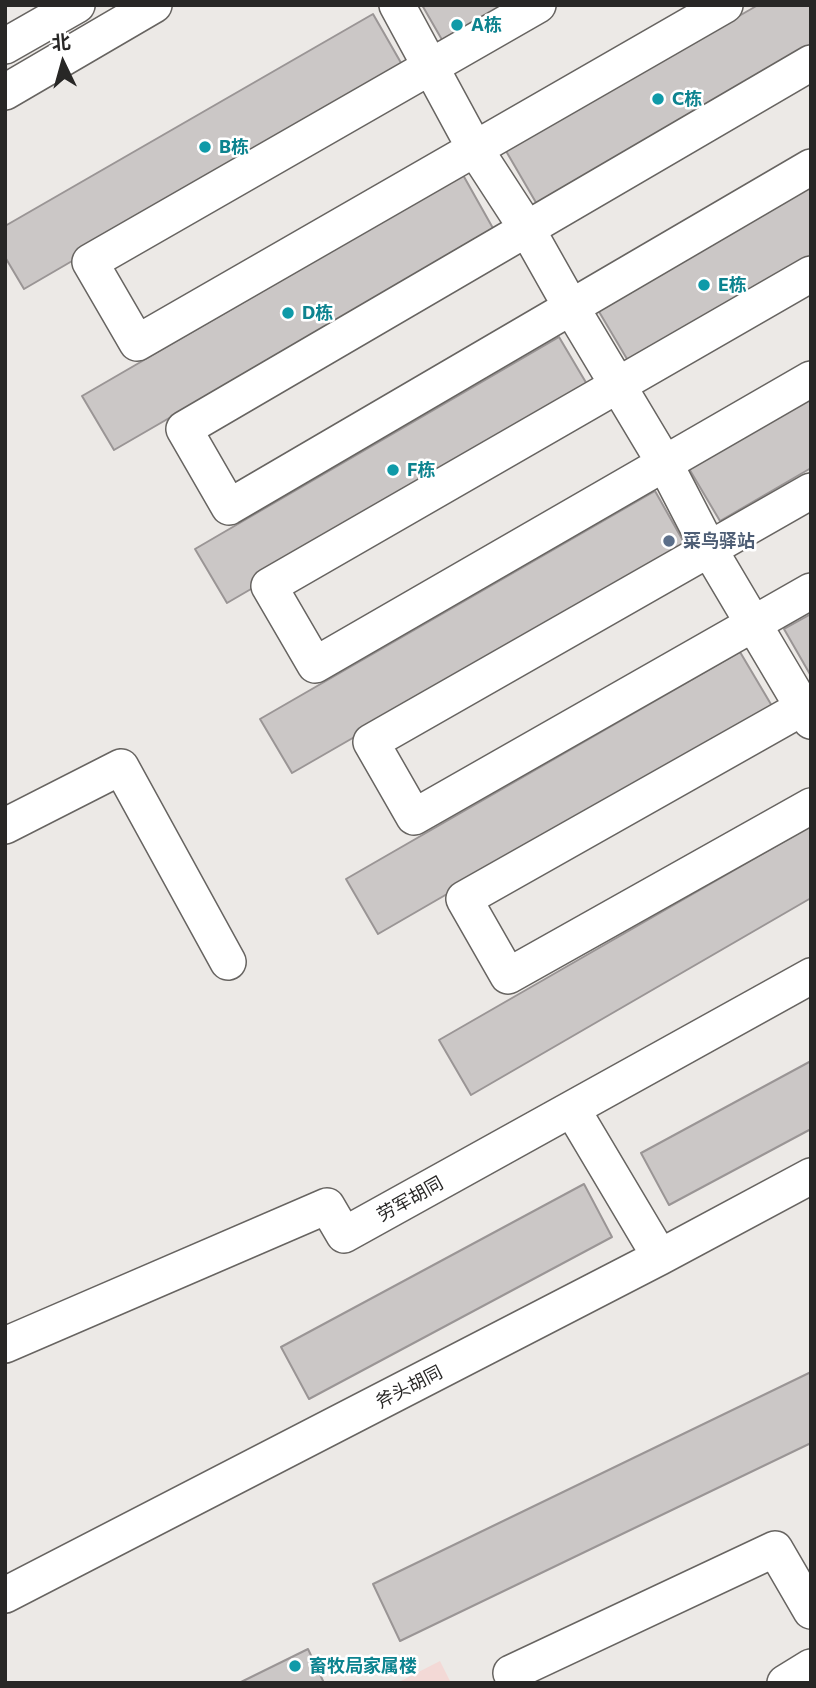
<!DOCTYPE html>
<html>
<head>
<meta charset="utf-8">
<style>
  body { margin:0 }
  #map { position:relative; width:816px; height:1688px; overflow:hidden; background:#ece9e6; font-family:Commissioner,"Noto Sans SC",sans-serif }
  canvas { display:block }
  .frame { position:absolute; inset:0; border:7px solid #282726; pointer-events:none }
  .north { position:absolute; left:28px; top:28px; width:70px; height:70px; -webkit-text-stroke:5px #fff; paint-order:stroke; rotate:355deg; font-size:19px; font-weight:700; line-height:28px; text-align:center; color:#282726 }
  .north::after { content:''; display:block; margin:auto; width:24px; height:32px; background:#282726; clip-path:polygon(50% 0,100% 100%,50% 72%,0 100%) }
</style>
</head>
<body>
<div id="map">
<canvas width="816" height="1688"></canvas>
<div class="frame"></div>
<div class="north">北</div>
</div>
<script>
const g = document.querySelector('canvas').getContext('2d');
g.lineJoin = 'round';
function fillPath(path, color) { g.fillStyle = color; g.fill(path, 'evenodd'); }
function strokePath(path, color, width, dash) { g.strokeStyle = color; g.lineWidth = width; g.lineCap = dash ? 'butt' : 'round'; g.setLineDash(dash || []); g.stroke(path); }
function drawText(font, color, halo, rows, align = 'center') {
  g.font = font + ' Commissioner,"Noto Sans SC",sans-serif'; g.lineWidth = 5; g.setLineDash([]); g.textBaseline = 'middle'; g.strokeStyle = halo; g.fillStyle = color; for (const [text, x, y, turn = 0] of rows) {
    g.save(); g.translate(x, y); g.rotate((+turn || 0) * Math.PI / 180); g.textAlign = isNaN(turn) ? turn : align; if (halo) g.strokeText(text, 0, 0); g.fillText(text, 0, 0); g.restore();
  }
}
const commercial = new Path2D(`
  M440,1661L451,1683H397Z`);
const building = new Path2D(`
  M422,5H514L445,45Z
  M758,5H811V47L538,206L506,151Z
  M373,14L404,68L24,289L5,257V226Z
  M463,175L494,230L114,450L82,396Z
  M811,187V259L630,364L598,310Z
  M559,337L591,391L227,603L195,549Z
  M811,395V468L720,521L688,467Z
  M655,491L686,546L292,773L260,719Z
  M811,614V676L784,629Z
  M740,652L772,706L378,934L346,879Z
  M811,826V898L471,1095L439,1040Z
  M811,1061V1129L669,1205L641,1153Z
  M584,1184L612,1237L309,1399L281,1347Z
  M811,1372V1443L400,1641L373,1584Z
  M308,1649L324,1683H239Z`);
const minor = new Path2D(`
  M397,5L475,149L527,229L571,307L665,464L709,549L811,721
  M538,5L90,262L137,343L725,5
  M5,46L77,5
  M811,63L184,429L229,507L811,167
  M5,92L154,5
  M811,274L269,586L315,665L811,379
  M811,491L371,742L414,817L811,591
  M811,703L464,899L508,976L811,806
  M5,826L121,767L228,962
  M572,1109L660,1257
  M5,1345L327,1206L344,1235L811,976
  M5,1595L660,1257L811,1176
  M516,1683L511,1673L775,1549L811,1611
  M785,1683L811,1667`);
const markers = [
  [457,25,7,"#0f9aa8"],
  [658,99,7,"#0f9aa8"],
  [205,147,7,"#0f9aa8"],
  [704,285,7,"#0f9aa8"],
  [288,313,7,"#0f9aa8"],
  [393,470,7,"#0f9aa8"],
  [669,541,7,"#5c6f8a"],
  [295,1666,7,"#0f9aa8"]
];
const cultureNames = [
  ["A栋",471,25],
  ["C栋",672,99],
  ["B栋",219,147],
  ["E栋",718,285],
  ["D栋",302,313],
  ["F栋",407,470],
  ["畜牧局家属楼",309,1666]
];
const serviceNames = [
  ["菜鸟驿站",683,541]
];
const streetNames = [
  ["劳军胡同",410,1199,-29],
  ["斧头胡同",409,1387,-27]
];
fillPath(commercial, '#f3d9d6');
fillPath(building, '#cbc7c6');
strokePath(building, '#9a9595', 2);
strokePath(minor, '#676461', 38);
strokePath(minor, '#fff', 35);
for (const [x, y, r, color] of markers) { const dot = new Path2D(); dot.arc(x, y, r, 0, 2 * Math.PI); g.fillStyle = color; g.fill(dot); strokePath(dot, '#fff', 2.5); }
drawText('bold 18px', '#0d838f', '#fff', cultureNames, 'left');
drawText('bold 18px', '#4e5e75', '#fff', serviceNames, 'left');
drawText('18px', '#282726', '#fff', streetNames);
</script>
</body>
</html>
